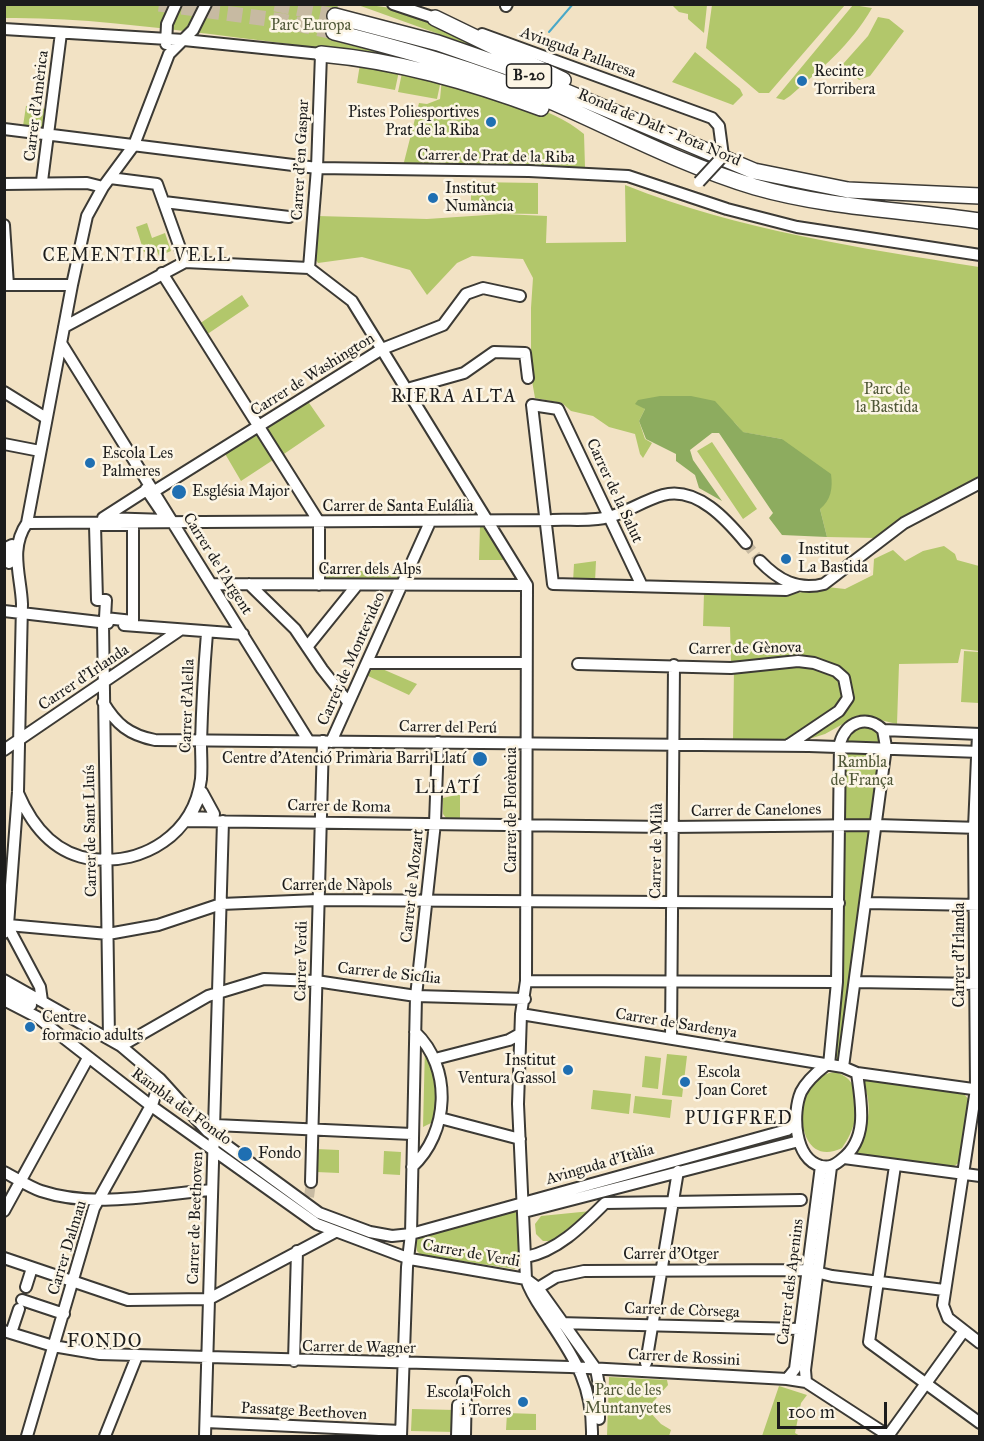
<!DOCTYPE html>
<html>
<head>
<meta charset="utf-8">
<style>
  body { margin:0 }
  #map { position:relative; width:984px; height:1441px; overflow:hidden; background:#f2e2c4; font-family:"IM FELL Great Primer",serif }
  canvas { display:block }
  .frame { position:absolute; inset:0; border:6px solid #1c1c1c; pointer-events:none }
  .scale { position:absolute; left:777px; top:1402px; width:110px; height:27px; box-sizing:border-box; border:3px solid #1c1c1c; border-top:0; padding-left:8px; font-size:18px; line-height:21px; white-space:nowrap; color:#1c1c1c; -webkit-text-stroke:4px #fcf5e5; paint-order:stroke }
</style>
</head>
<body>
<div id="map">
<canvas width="984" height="1441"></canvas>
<div class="frame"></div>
<div class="scale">100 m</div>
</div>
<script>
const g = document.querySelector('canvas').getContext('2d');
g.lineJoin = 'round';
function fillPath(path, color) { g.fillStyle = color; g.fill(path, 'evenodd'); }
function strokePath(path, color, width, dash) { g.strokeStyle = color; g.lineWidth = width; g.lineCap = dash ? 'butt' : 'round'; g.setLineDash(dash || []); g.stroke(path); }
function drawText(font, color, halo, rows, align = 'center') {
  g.font = font + ' "IM FELL Great Primer",serif'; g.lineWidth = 5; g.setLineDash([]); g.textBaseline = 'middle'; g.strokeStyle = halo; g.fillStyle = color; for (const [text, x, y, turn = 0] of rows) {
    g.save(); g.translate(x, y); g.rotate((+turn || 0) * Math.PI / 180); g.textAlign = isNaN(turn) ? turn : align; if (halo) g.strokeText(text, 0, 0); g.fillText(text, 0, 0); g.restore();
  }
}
const green = new Path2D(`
  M4,5H338L330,40L424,64C353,52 282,43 210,34C142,26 74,17 5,18Z
  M358,5C413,4 463,36 511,60Z
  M672,5H707L704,33L688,19V14L679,12Z
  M712,5V4L845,5L769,93H759L706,48Z
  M853,5L872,8C851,45 821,69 790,96L784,100L776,98Z
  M878,17L889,19L904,31L870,76L859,80L843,64L868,36Z
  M695,52L740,89L743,95L733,105L672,82Z
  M360,64L399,71L395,90L357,83Z
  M402,73L441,80L437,99L398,92Z
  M442,78C483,91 552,106 584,134L585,167L403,166L419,103L427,104L440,99Z
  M26,106L46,109L43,128L23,126Z
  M471,182L538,183V214L471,213Z
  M625,185C738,230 860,248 979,267V480L910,514L876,538L827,537L820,509L782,439L742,432C736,422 728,418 718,412C686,393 675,393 638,401L645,409L639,421L645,439L652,443L643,458L640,454L635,434L609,427L593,416L571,411L562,403L535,398L531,375V308L533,278L523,259L472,256L457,263L427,295L410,270L362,257L318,263L313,256L317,216L427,219L502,214L547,216L546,243L626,242Z
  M147,223L152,238L165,233L171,251L159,256L156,248L144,252L136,227Z
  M242,295L249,306L206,335L199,324Z
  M307,400L325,426L281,456L263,427Z
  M256,432L273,460L241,481L224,452Z
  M712,442L757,509L743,519L697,451Z
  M480,526L489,529L508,560H479Z
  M944,546L955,554L957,560L979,566V651L961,649L958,663L899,664L897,724L859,715L825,734L809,739L733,740L734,668L731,662L730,627L703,626L704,593L788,595L827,587L845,589L873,575L874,559L893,550L905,561L923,551Z
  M596,561L595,582H573L574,564Z
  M323,571H404L400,580H324Z
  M964,651L979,652V703L961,702Z
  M374,668H380L417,684L409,695L366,675Z
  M863,724L877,730L882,742L845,741L847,734Z
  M849,752L877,753L881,759L839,1061H836L833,1059L843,989L845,757Z
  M460,794V818H446L443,814V798Z
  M425,1046L437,1071V1120L423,1127Z
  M667,1054L687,1056L682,1097L662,1095Z
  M645,1056L661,1058L658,1089L642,1087Z
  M836,1072C869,1083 858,1127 842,1148C792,1173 789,1074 836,1072Z
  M861,1077L963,1093L970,1101L960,1162L951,1168L851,1156C869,1130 875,1107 861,1077Z
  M593,1090L631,1094L629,1114L591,1109Z
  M635,1096L672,1100L670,1118L633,1113Z
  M316,1149L339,1150V1173L316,1172Z
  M384,1151L401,1152L400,1175L383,1174Z
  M514,1211L518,1214L520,1262L515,1269L421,1255L417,1251L416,1242L419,1237Z
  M591,1211L552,1241H543L536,1234L535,1224L541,1216Z
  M609,1377L667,1380L668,1385L647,1409L661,1424L671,1430L669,1436H607Z
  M779,1386L807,1395L801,1403L795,1433L800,1436H762Z
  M412,1409L456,1410L455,1432L411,1431Z
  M507,1413L536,1414V1430H506Z`);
const forest = new Path2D(`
  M660,396H691L715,401L743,432L782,439L831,474C833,488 831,500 820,509L827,537L782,535L769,518L773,513L719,433H712L690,450L693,460L722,501L699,488L695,475L676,461V454L646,439L639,421L645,409L635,404L638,400Z`);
const stream = new Path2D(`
  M549,32L573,4`);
const minorTunnel = new Path2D(`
  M746,543L760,561
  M309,1197L311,1182`);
const highwayTunnel = new Path2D(`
  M159,4L283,21L334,32
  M275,4L335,16`);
const minor = new Path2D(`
  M393,4L441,20
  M506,6L507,4
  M4,29L184,40L321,54L317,168L309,268
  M482,34L712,118L719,126L723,156
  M166,44L167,24L176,4
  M4,129L317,168L529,171L628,176L727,209L797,227L980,255
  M110,178L157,184L185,262
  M42,181L61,33
  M4,184L87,183L103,187
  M164,202L289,217
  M4,225L8,285
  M309,268L352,301L527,585
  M162,273L319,522V585
  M4,285H72
  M64,327L185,262L309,268
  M61,343L308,740
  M407,389L464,373L494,352L525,353L528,378
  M4,392L46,418
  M4,444L40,451
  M146,489L167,520L103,518L145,491Z
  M153,492L382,349L443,325L466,294L483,288L520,296
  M27,523L552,520C570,519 594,522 612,516C629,511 645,500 663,495C697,486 727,520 746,543
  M95,525H133V621L105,618L106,600H97Z
  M12,545L13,560L9,563L6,557L8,547Z
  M760,561C778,580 798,591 824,584L904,523L980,483
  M213,584L527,585
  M249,584L295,629L322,669L348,702
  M527,585L526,981L521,1014L518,1104L526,1279C531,1295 540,1306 549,1320C576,1360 593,1387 592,1436
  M642,586L558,409L532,405L553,584L786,590L797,586
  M4,611L108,623
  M103,623L109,1038
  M124,625L243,634
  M307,647L357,585
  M367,663H526
  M578,664L731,668L798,661L814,663L836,671L844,678L848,698L839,711L787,746
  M103,702C116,724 129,735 155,740L809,746L980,752
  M883,730L980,734
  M978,734L974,828L976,1089L943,1305L948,1318L980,1343
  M331,742L430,522
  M4,750L180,630
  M202,792L214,814L213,818L190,817Z
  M18,793C32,826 55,854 92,859C144,865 194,834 201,779C202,767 201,755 201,743C202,706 204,669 207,633
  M185,821L668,827L876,825L980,828
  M866,903L980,905
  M6,923L40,987L42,1001
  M8,925L108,934L158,925L221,904L318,900L839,903
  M4,933L8,925L18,792L22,604C21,576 9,549 27,523L72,285L87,216L103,187L134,145L169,54L193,30L206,4
  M4,980L121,1046L160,1079L207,1131L319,1213L370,1232L392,1236L411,1234L787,1130L796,1124
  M526,981L837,982
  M855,982L980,984
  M4,990L31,1005
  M4,1000L37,1017L150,1105L317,1224L410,1259L526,1279L538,1288L596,1369L599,1385V1419
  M521,1014L843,1067L857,1073L980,1090
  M671,1038L674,665
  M121,1046L208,996L264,979L316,981L416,996L525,999
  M435,1059L509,1040L520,1034
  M826,1065C817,1072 806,1082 801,1092C792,1113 794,1159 821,1166C830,1168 835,1165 842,1159C869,1139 861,1102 857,1073
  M829,1065L837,982L840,743C846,722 867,714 883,730L886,747L843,1067
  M440,1118L520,1139
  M215,1125L412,1134
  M844,1158L980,1176
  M895,1166L869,1342L980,1423
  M412,1167C449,1133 453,1068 415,1032
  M4,1172C16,1178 29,1187 41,1191C95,1209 157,1194 212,1190
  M311,1182L323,741
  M4,1211L88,1058
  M524,1212L799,1141
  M526,1257C558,1251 583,1225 605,1203L801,1200
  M4,1258L128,1300L209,1299L335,1232
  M26,1287L32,1268
  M538,1288L556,1277L584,1271L808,1270L832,1276L944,1290
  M22,1300L64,1314
  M558,1323L800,1329
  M4,1331L53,1346L100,1354L570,1367L787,1379L806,1382L889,1436
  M11,1333L19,1309
  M294,1361L297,1251
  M646,1363L678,1171
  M787,1379L795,1369L821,1166
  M806,1382L805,1370L831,1167
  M206,1422L401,1431
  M27,1436L94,1208L153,1102L160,1079
  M105,1436L137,1356
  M205,1436L223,821
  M401,1436L407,1267L411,1234L416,996L435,823L438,742
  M457,1436L458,1405L462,1406L463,1382H466L465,1436
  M888,1436L963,1332`);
const highway = new Path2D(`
  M335,16L438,43L507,67L754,171L848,190L980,196
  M435,18L563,80
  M334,32C406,50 477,70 546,99C615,129 682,165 755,187C828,208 905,210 980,221
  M321,54C398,61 468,81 541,108`);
const minorBridge = new Path2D(`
  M699,182L723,156`);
const markers = [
  [802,81,6,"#1f6fb2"],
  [491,122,6,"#1f6fb2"],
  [433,198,6,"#1f6fb2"],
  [90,463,6,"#1f6fb2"],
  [179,492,8,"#1f6fb2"],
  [786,559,6,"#1f6fb2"],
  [480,759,8,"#1f6fb2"],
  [30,1027,6,"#1f6fb2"],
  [568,1070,6,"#1f6fb2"],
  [685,1082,6,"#1f6fb2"],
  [245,1154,8,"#1f6fb2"],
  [523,1402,6,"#1f6fb2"]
];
const shields = [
  [529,76,45]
];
const shieldNames = [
  ["B-20",529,76]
];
const parkNames = [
  ["Parc Europa",311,26],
  ["Parc de",887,390],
  ["la Bastida",887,408],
  ["Rambla",862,763],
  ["de França",862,781],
  ["Parc de les",628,1391],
  ["Muntanyetes",628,1409]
];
const streetNames = [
  ["Avinguda Pallaresa",578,53,20],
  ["Carrer d'Amèrica",37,106,-83],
  ["Ronda de Dalt - Pota Nord",659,128,23],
  ["Carrer de Prat de la Riba",496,157,1],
  ["Carrer d'en Gaspar",301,160,-87],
  ["Carrer de Washington",313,375,-32],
  ["Carrer de la Salut",614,491,65],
  ["Carrer de Santa Eulália",398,507],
  ["Carrer de l'Argent",217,564,58],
  ["Carrer dels Alps",370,570],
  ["Carrer de Gènova",745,649,-1],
  ["Carrer de Montevideo",352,659,-66],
  ["Carrer d'Irlanda",84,678,-34],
  ["Carrer d'Alella",188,706,-88],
  ["Carrer del Perú",448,728,1],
  ["Carrer de Roma",339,807,1],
  ["Carrer de Florència",512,810,-90],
  ["Carrer de Canelones",756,811,-1],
  ["Carrer de Sant Lluís",91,831,-91],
  ["Carrer de Milà",657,851,-89],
  ["Carrer de Nàpols",337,886],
  ["Carrer de Mozart",413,886,-84],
  ["Carrer d'Irlanda",960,955,-90],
  ["Carrer Verdi",302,961,-89],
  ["Carrer de Sicília",389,974,6],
  ["Carrer de Sardenya",676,1024,9],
  ["Rambla del Fondo",181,1107,36],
  ["Avinguda d'Itàlia",600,1165,-16],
  ["Carrer de Beethoven",196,1218,-88],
  ["Carrer Dalmau",68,1248,-73],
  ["Carrer de Verdi",471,1254,10],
  ["Carrer d'Otger",671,1255],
  ["Carrer dels Apenins",791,1282,-83],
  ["Carrer de Còrsega",682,1311,2],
  ["Carrer de Wagner",359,1348,1],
  ["Carrer de Rossini",684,1358,3],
  ["Passatge Beethoven",304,1412,3]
];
const poiNames = [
  ["Recinte",814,72],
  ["Torribera",814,90],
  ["Pistes Poliesportives",479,113,"right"],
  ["Prat de la Riba",479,131,"right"],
  ["Institut",445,189],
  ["Numància",445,207],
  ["Escola Les",102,454],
  ["Palmeres",102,472],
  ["Església Major",192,492],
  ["Institut",798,550],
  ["La Bastida",798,568],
  ["Centre d'Atenció Primària Barri Llatí",466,759,"right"],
  ["Centre",42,1018],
  ["formacio adults",42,1036],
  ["Institut",556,1061,"right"],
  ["Ventura Gassol",556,1079,"right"],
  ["Escola",697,1073],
  ["Joan Coret",697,1091],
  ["Fondo",258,1154],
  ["Escola Folch",511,1393,"right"],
  ["i Torres",511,1411,"right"]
];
const neighbourhoodNames = [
  ["CEMENTIRI VELL",137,257],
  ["RIERA ALTA",454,398],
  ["LLATÍ",448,789],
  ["PUIGFRED",739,1120],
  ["FONDO",105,1343]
];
fillPath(green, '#b2c76b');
fillPath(forest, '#8dac5f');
strokePath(stream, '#49a8c8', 2);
strokePath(minorTunnel, '#c7baa2', 10, [10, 5]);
strokePath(highwayTunnel, '#c7baa2', 15, [15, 8]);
strokePath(minor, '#3c3a35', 14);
strokePath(highway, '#3c3a35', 18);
strokePath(minor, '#fff', 10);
strokePath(highway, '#fff', 15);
strokePath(minorBridge, '#3c3a35', 14, []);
strokePath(minorBridge, '#fff', 10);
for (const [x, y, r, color] of markers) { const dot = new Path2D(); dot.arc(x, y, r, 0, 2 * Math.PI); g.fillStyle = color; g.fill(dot); strokePath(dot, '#fcf5e5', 2); }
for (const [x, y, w] of shields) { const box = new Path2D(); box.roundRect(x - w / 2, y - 12, w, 24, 4.5); g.fillStyle = '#fcf5e5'; g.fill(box); strokePath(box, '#1c1c1c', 1.5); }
drawText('bold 15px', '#1c1c1c', null, shieldNames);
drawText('16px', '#505838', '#fcf5e5', parkNames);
drawText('16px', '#1c1c1c', '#fcf5e5', streetNames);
drawText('16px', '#1c1c1c', '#fcf5e5', poiNames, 'left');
g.letterSpacing = '1.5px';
drawText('18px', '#1c1c1c', '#fcf5e5', neighbourhoodNames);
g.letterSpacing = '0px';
</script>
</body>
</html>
